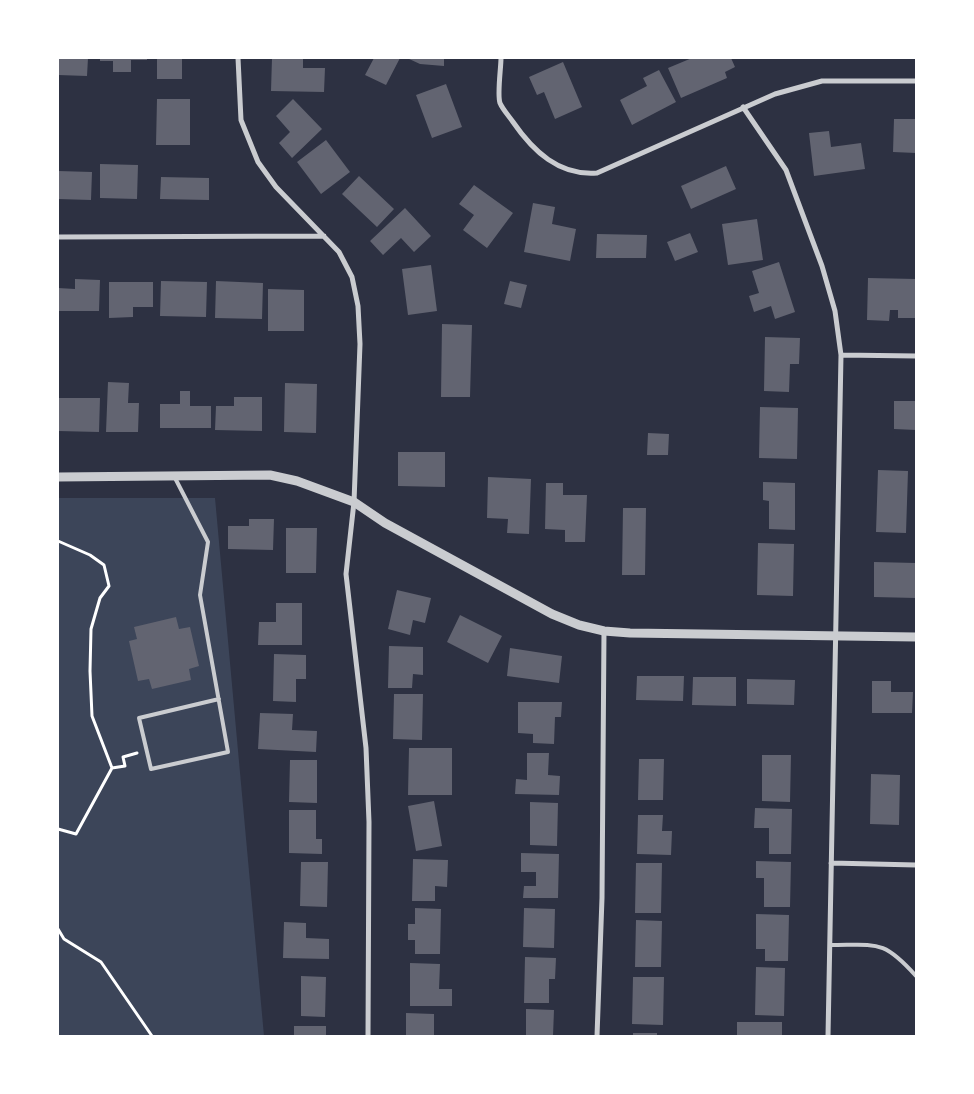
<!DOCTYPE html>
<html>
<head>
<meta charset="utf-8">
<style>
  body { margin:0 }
  #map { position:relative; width:974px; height:1094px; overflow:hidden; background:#2d3142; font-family:"Fira Sans",sans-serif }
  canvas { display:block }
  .frame { position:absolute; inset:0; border:59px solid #fff; pointer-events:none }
</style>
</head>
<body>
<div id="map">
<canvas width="974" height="1094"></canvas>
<div class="frame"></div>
</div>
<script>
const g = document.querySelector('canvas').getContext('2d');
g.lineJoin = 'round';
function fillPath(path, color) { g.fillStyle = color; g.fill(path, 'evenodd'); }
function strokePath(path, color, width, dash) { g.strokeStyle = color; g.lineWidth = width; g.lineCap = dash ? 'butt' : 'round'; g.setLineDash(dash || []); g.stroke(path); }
const green = new Path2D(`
  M58,498H215L264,1036H58Z`);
const building = new Path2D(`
  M58,58H88L87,76L58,75Z
  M100,58H147V60H131V72H113V61H100Z
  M157,58H182V79H157Z
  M272,58H303V68H325L324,92L271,91Z
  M374,58H400L386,85L365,75Z
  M407,58H444V66L420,64Z
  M692,58H731L735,67L725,72L727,78L681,98L668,68Z
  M563,62L582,107L555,119L544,92L537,95L529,77Z
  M659,70L676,102L632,125L620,100L647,86L643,78Z
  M446,84L462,127L432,138L416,95Z
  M157,99H190V145H156Z
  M293,99L322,129L292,158L279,143L290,132L276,116Z
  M894,119H916V153L893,152Z
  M829,131L831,147L861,143L865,169L814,176L809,133Z
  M326,140L350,172L321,194L297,162Z
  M100,164L138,165L137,199L100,198Z
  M726,166L736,189L691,209L681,186Z
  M58,171L92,172L91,200L58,199Z
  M359,176L394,209L377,227L342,194Z
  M161,177L209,178V200L160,199Z
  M474,185L513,213L487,248L463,230L474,215L459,204Z
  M533,203L555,207L552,224L576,229L570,261L524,252Z
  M405,208L431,236L414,252L401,238L383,255L370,241Z
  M757,219L763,260L728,265L722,224Z
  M690,233L698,252L675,261L667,242Z
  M597,234L647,235L646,258H596Z
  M779,262L795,312L775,319L771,306L754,312L749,296L759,293L752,271Z
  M431,265L437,311L408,315L402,269Z
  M868,278L916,279V318H898V310H890L889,321L867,320Z
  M75,279L100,280L99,311H58V288L75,289Z
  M161,281L207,282L206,317L160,316Z
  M216,281L263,283L262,319L215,318Z
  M510,281L527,285L521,308L504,304Z
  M109,282H153V307H133V317L109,318Z
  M268,289L304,290V331H268Z
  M442,324L472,325L470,397H441Z
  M765,337L800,338L799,364H790L789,392L764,391Z
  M108,382L129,383L128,403H139L138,432H106Z
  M285,383L317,384L316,433L284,432Z
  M180,391H190V406H211V428H160V404H180Z
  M234,397H262V431L215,430L216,406H234Z
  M58,398H100L99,432L58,431Z
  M894,401H916V430L894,429Z
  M760,407L798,408L797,459L759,458Z
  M648,433L669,434L668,455H647Z
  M398,452H445V487L398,486Z
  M878,470L908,471L906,533L876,532Z
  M488,477L531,479L529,534L507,533L508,519L487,518Z
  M763,482L795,483V530L769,529V501L763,500Z
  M546,483H563V495H587L585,542H565V530L545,529Z
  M623,508H646L645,575H622Z
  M249,519H274L273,550L228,549V526H249Z
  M286,528H317L316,573H286Z
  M758,543L794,544L793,596L757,595Z
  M874,562L916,563V598L874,597Z
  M397,590L431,598L425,623L413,620L410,635L388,629Z
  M276,603H302V645H258L259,622H276Z
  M460,615L502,636L488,663L447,642Z
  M176,617L179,629L190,627L199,666L189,669L191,680L152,689L149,679L138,681L129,641L137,639L134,627Z
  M389,646L423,647V675L413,674L412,688H388Z
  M510,648L562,656L559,683L507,676Z
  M274,654L306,655V679H296V702L273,701Z
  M637,676H684L683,701L636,700Z
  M693,677H736V706L692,705Z
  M747,679L795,680L794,705L747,704Z
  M872,681H891V692H913L912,713H872Z
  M394,694H423L422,740L393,739Z
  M518,702H562L561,717H555L554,744L533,743V734L518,733Z
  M260,713L293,714L292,730L317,731L316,752L258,749Z
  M409,748H452V795H408Z
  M527,753H549L548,775L560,776L559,795L515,794L516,779L527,780Z
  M762,755H791L790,802L762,801Z
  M639,759H664L663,800H638Z
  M290,760H317V803L289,802Z
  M871,774L900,775L899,825L870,824Z
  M434,801L442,846L416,851L408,806Z
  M530,802L558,803L557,846L530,845Z
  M755,808L792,809L791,854H769V828H754Z
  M289,810H316V839H322V854L289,853Z
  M638,815H663L662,831H672L671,855L637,854Z
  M521,853L559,854L558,898H523L524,886H536V872H521Z
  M413,859L448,860L447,887L435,886V901H412Z
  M756,861L791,862L790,907H764V878H756Z
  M301,862H328L327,907L300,906Z
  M636,863H662L661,913H635Z
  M415,908L441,909L440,954H415V940H408V924H415Z
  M524,908L555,909L554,948L523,947Z
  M756,914L789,915L788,961H765V949H756Z
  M636,920L662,921L661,967H635Z
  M284,922L306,923V938L329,939V959L283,958Z
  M525,957L556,958L555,979H549V1003H524Z
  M410,963L440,964L439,989H452V1006H410Z
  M756,967L785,968L784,1016L755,1015Z
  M301,976L326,977L325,1017L301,1016Z
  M633,977H664L663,1025L632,1024Z
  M526,1009L554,1010L553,1036H526Z
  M406,1013L434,1014V1036H406Z
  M737,1022H782V1036H737Z
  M294,1026H326V1036H294Z
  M633,1033H657V1036H633Z`);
const path = new Path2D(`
  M58,541L90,555L104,565L109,586L100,598L91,629L90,671L92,716L112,768L125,766L123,757L137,753
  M58,829L76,834L112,768
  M58,929L64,939L101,962L152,1036`);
const service = new Path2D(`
  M174,476L208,542L200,595L228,752L151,769L139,718L219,699
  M830,945C877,945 883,939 916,976`);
const minor = new Path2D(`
  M238,58L241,120L258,162L276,187L339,252L352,277L358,306L360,344L354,502L346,574L366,748L369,822L368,1036
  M501,58C501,68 497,95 500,103C503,110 509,116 513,122C533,151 559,176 597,173L775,94L822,81H916
  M743,107L786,170L822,266L835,311L841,355L828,1036
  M58,237L324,236
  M841,355L916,356
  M831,863L916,865
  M597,1036L602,898L604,631`);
const tertiary = new Path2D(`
  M58,477L270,475L297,481L354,502L385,523L552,614L579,625L604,631L630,633L916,637`);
fillPath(green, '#3c4559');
fillPath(building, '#626471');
strokePath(path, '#fff', 3);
strokePath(service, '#caccd0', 4);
strokePath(minor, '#caccd0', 5);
strokePath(tertiary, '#caccd0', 9);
</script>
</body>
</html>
